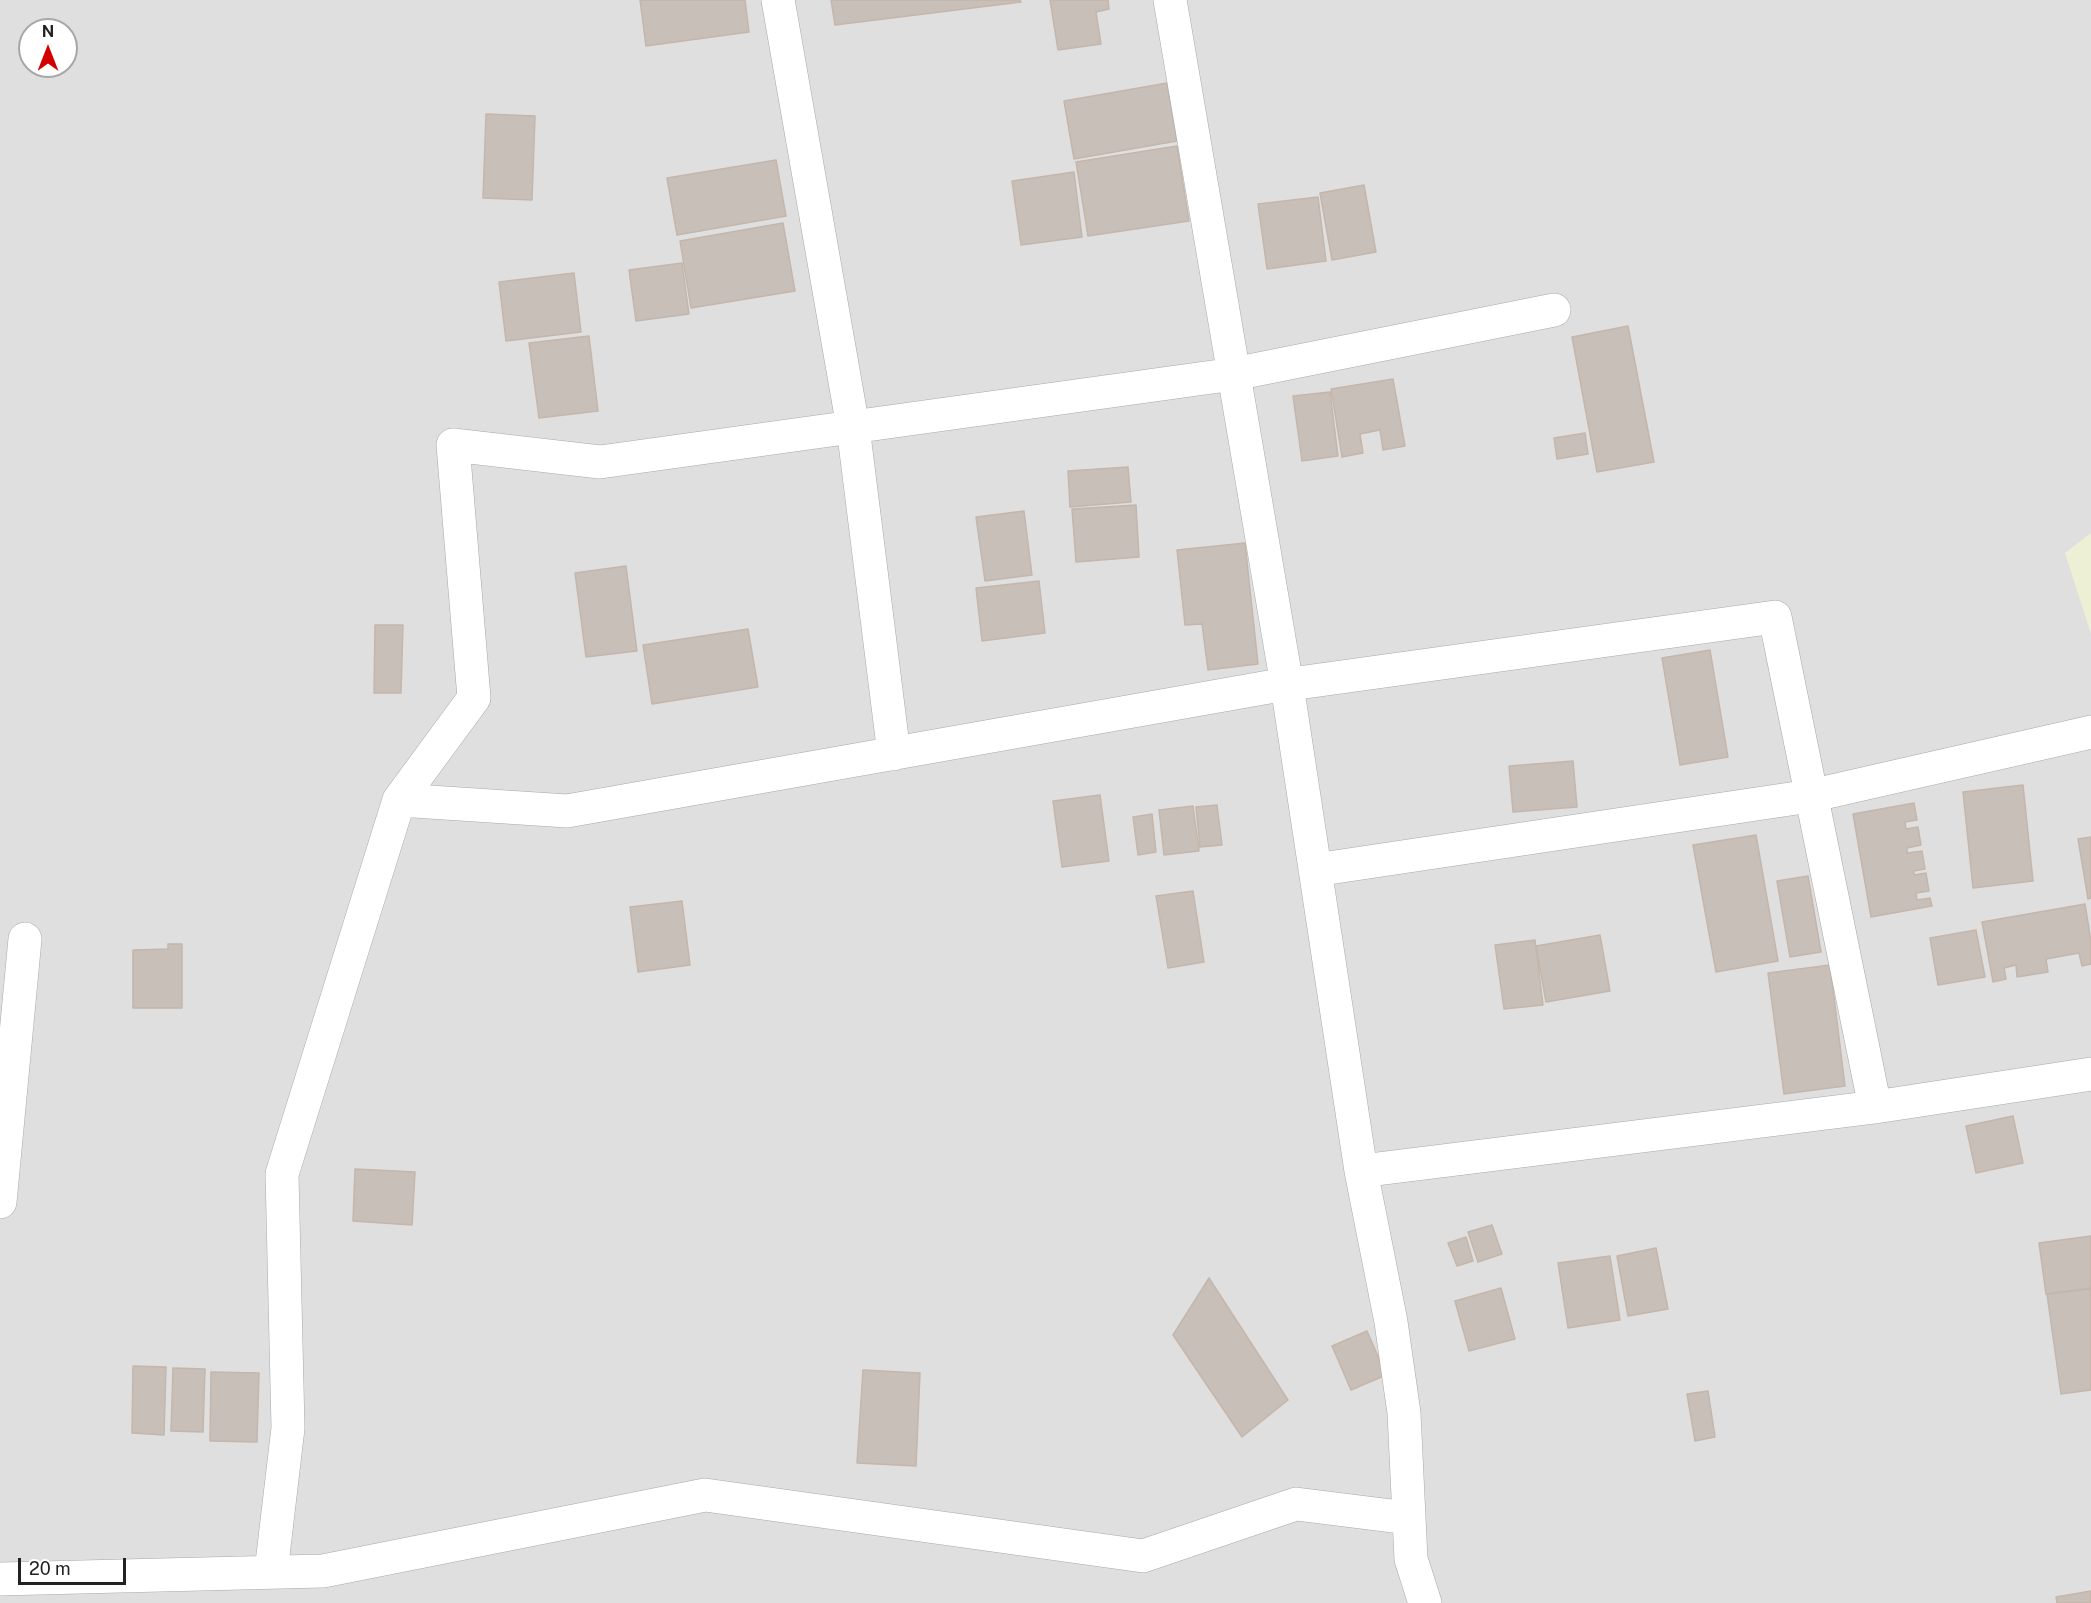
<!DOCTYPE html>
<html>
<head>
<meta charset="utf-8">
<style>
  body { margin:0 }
  #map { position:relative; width:2091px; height:1603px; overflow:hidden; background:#f2efe9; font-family:"Public Sans",sans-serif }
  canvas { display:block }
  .north { position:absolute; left:18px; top:18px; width:60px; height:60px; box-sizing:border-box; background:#fff; border:2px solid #a7a7a7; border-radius:50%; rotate:0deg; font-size:16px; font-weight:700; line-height:24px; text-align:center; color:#222 }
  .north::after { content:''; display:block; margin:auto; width:21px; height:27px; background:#d40000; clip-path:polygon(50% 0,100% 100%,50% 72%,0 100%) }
  .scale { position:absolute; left:18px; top:1558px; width:108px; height:27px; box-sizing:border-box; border:3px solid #222; border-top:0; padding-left:8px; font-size:18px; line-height:21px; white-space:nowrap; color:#222; -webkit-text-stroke:4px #fff; paint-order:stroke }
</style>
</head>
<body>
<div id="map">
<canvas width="2091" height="1603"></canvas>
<div class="north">N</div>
<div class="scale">20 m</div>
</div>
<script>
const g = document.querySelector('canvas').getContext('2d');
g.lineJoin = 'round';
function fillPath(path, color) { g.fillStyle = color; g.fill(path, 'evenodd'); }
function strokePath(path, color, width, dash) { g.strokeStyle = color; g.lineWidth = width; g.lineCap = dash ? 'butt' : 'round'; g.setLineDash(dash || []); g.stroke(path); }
const residential = new Path2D(`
  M0,0H2091V1603H0ZM30,30H66V66H30Z`);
const farmland = new Path2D(`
  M2091,533V634L2065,553Z`);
const building = new Path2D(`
  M640,0H745L749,32L646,46Z
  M831,0H1020L1021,2L835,25Z
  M1050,0H1108L1109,9L1096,12L1101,44L1058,50Z
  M1167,83L1177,141L1074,159L1064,101Z
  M486,114L535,116L532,200L483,198Z
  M1177,146L1189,221L1088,236L1076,162Z
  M776,160L786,216L677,235L667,178Z
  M1074,172L1082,237L1021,245L1012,181Z
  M1364,185L1376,252L1332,260L1320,193Z
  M1318,197L1326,261L1267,269L1258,204Z
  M783,223L795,291L691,308L680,241Z
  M682,263L689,314L636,321L629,270Z
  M574,273L581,332L506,341L499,282Z
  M1628,326L1654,462L1597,472L1572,337Z
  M589,336L598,411L539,418L529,343Z
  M1393,379L1405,446L1383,450L1380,430L1360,434L1363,453L1342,457L1331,389Z
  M1330,392L1338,456L1302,461L1293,396Z
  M1585,433L1588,454L1557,459L1554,438Z
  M1128,467L1131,502L1070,507L1068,471Z
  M1136,505L1139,557L1076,562L1072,509Z
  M1024,511L1032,575L985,581L976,517Z
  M1245,543L1258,664L1208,670L1202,624L1185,625L1177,550Z
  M626,566L637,651L586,657L575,573Z
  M1039,581L1045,633L982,641L976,588Z
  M375,625H403L401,693H374Z
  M748,629L758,687L652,704L643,645Z
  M1710,650L1728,757L1680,765L1662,658Z
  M1573,761L1577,807L1513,812L1509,766Z
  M2023,785L2033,881L1973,888L1963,792Z
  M1100,795L1109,861L1062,867L1053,801Z
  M1914,803L1917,820L1905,822L1906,829L1918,827L1921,845L1907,848V853L1922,851L1925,869L1914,871V875L1926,873L1929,891L1916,893L1917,900L1930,898L1932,906L1871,917L1853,814Z
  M1217,805L1222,845L1200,847L1196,807Z
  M1193,806L1199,851L1164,855L1159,810Z
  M1152,814L1156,852L1138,855L1133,817Z
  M1756,835L1778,961L1716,972L1693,845Z
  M2091,837V898L2088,899L2078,839Z
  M1808,876L1821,952L1790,957L1777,881Z
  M1193,891L1204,962L1168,968L1156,896Z
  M682,901L690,965L638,972L630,907Z
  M2085,904L2091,941V964L2082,966L2079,953L2046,959L2048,972L2017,977L2016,965L2004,968L2006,979L1993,982L1982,922Z
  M1976,930L1985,977L1938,985L1930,938Z
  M1600,935L1610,991L1546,1002L1536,946Z
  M1535,940L1543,1005L1504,1009L1495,945Z
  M168,944H182V1008H133V950L168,949Z
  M1830,965L1845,1086L1784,1094L1768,973Z
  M2013,1116L2023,1163L1976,1173L1966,1126Z
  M355,1169L415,1172L412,1225L353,1221Z
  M1492,1225L1502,1254L1478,1262L1468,1232Z
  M2091,1236V1288L2046,1294L2039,1243Z
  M1466,1237L1473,1261L1457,1266L1448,1243Z
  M1656,1248L1668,1309L1628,1316L1617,1256Z
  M1610,1256L1620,1320L1568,1328L1558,1263Z
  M1209,1278L1288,1400L1242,1437L1173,1335Z
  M1501,1288L1515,1339L1469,1351L1455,1301Z
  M2091,1289V1390L2061,1394L2047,1294Z
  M1367,1331L1386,1375L1351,1390L1332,1346Z
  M133,1366L166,1367L164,1435L132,1433Z
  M173,1368L205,1369L203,1432L171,1431Z
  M863,1370L920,1373L916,1466L857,1463Z
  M211,1372L259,1373L257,1442L210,1441Z
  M1708,1391L1715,1437L1695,1441L1687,1394Z
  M2091,1591V1603H2057L2056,1597Z`);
const street = new Path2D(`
  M778,0L853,427L894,754
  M1170,0L1287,685L1361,1171L1391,1322L1404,1413L1411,1559L1425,1603
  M399,800L567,811L1269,687L1775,617L1875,1107
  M1315,870L1810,796L2091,732
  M1361,1171L1875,1107L2091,1074
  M0,1202L25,939
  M271,1572L288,1428L282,1174L399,800L474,698L453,445L600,462L1234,374L1554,310
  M0,1579L323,1571L705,1495L1143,1556L1296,1504L1408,1518`);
fillPath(residential, '#e0dfdf');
fillPath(farmland, '#eef0d5');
fillPath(building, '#c7bfb8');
strokePath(building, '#c4b6ab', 1.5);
strokePath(street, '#a9a9a9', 34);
strokePath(street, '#fff', 33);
</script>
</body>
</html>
